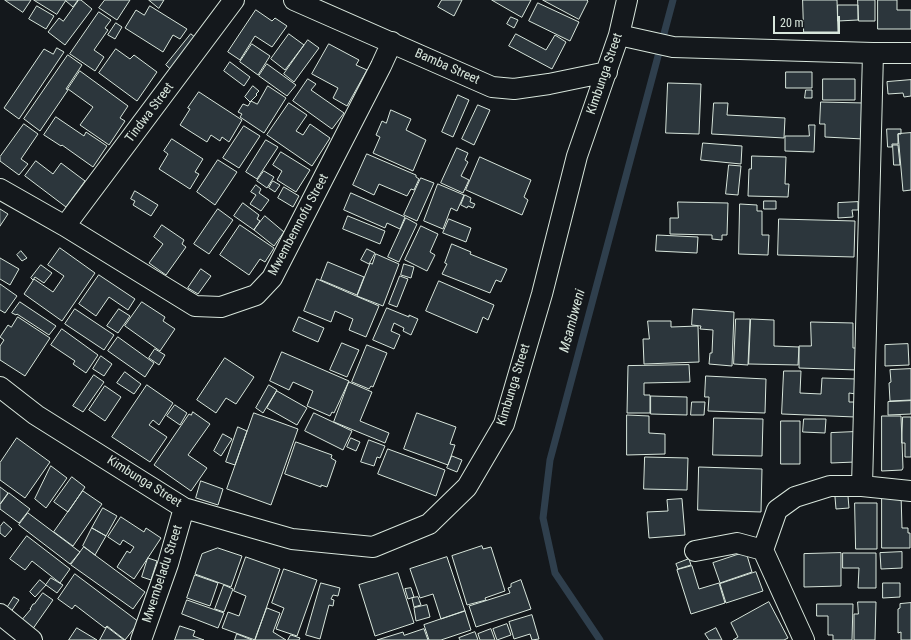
<!DOCTYPE html>
<html>
<head>
<meta charset="utf-8">
<style>
  body { margin:0 }
  #map { position:relative; width:911px; height:640px; overflow:hidden; background:#14181c; font-family:"Roboto Condensed",sans-serif }
  canvas { display:block }
  .scale { position:absolute; left:773px; top:16px; width:67px; height:18px; box-sizing:border-box; border:2px solid #d8e6dc; border-top:0; padding-left:5px; font-size:12px; line-height:14px; white-space:nowrap; color:#d8e6dc; -webkit-text-stroke:3px #14181c; paint-order:stroke }
</style>
</head>
<body>
<div id="map">
<canvas width="911" height="640"></canvas>
<div class="scale">20 m</div>
</div>
<script>
const g = document.querySelector('canvas').getContext('2d');
g.lineJoin = 'round';
function strokePath(path, color, width, dash) { g.strokeStyle = color; g.lineWidth = width; g.lineCap = dash ? 'butt' : 'round'; g.setLineDash(dash || []); g.stroke(path); }
function fillPath(path, color) { g.fillStyle = color; g.fill(path, 'evenodd'); }
function drawText(font, color, halo, rows, align = 'center') {
  g.font = font + ' "Roboto Condensed",sans-serif'; g.lineWidth = 3; g.setLineDash([]); g.textBaseline = 'middle'; g.strokeStyle = halo; g.fillStyle = color; for (const [text, x, y, turn = 0] of rows) {
    g.save(); g.translate(x, y); g.rotate((+turn || 0) * Math.PI / 180); g.textAlign = isNaN(turn) ? turn : align; if (halo) g.strokeText(text, 0, 0); g.fillText(text, 0, 0); g.restore();
  }
}
const stream = new Path2D(`
  M600,640L555,573L543,518L550,460L673,0`);
const building = new Path2D(`
  M5,0H31L23,12Z
  M34,0H66L57,14Z
  M67,0H78L73,7L66,1Z
  M79,0H81L92,9L65,45L48,32L59,18L63,21Z
  M105,0H130L117,20L99,8Z
  M149,0H164L159,8Z
  M442,0H462L454,16L438,7Z
  M492,0H531L522,17Z
  M543,0H587L588,1L579,19Z
  M803,0H837L838,32H804Z
  M858,0H875V21H859Z
  M878,0H897V10H911V29H878Z
  M538,3L579,22L570,41L529,21Z
  M838,5H858V20L838,21Z
  M37,6L54,16L46,29L29,19Z
  M150,6L187,29L180,39L173,35L163,52L125,28L136,10L144,15Z
  M256,10L272,21L275,18L287,26L272,47L255,36L240,60L228,52Z
  M99,12L111,20L105,28L108,30L94,50L104,57L95,71L70,54Z
  M511,17L518,20L514,28L507,24Z
  M116,23L122,27L115,39L108,35Z
  M191,34L206,46L180,78L166,65Z
  M289,34L304,45L285,70L271,59Z
  M516,34L546,50L555,35L566,42L552,69L509,46Z
  M308,40L319,48L294,82L284,74Z
  M252,44L270,56L258,75L240,62Z
  M329,44L359,60L356,65L367,70L347,106L333,98L338,88L312,74Z
  M57,48L64,52L19,119L4,108L44,49L53,54Z
  M116,49L130,59L134,55L157,72L137,101L99,73Z
  M68,55L82,65L66,89L68,90L40,131L24,119Z
  M230,62L250,77L244,86L224,71Z
  M267,64L296,85L287,96L259,76Z
  M80,71L128,106L120,118L125,121L109,145L80,125L93,107L68,89Z
  M786,72H812V88H786Z
  M308,79L316,84L311,90L344,113L332,129L293,101Z
  M823,79H855V100H823Z
  M911,80V96L904,97L903,93L888,94L887,82Z
  M668,83L701,84L699,134L666,133Z
  M253,86L259,91L256,94L257,95L250,102L245,97Z
  M268,86L286,98L264,133L240,117L242,114L238,112L243,104L248,106L251,101L257,104Z
  M806,90H812V98H805Z
  M199,92L242,120L229,142L222,137L220,141L211,135L207,142L180,125L190,109L188,108Z
  M458,95L469,100L453,137L442,132Z
  M821,102L864,103L863,139L825,137V124H820Z
  M289,103L307,115L296,131L303,135L310,124L330,138L312,166L267,135Z
  M714,103H728L727,115L785,118L784,138L712,134Z
  M478,105L490,110L474,145L462,139Z
  M391,110L411,119L406,130L426,140L413,171L373,153L380,137L376,135L382,121L386,123Z
  M56,117L84,136L86,132L107,146L93,167L62,145L61,146L44,135Z
  M24,124L38,134L21,159L28,164L19,175L0,161V157Z
  M809,125H815L814,152L785,151V136H809Z
  M244,126L260,136L239,168L223,158Z
  M887,129H901V134H898V144H892V147H888Z
  M911,133V190L903,191L898,134Z
  M172,139L203,159L195,172L199,174L190,189L159,169L168,154L164,151Z
  M266,140L278,147L257,179L246,172Z
  M703,143L742,146L741,164L701,160Z
  M893,145H898L900,165H894Z
  M457,148L468,153L465,160L468,162L461,176L469,180L463,193L441,183Z
  M281,152L310,170L296,192L277,180L282,171L273,165Z
  M367,154L416,175V177L419,179L414,190L411,189L407,196L379,184L374,195L353,185Z
  M752,156L786,157L785,184H789L788,197L748,196L749,169H751Z
  M480,157L531,180L524,197L528,200L522,215L466,190Z
  M218,160L237,172L215,205L197,192Z
  M36,161L53,174L61,163L85,181L66,207L25,176Z
  M729,165L741,166L738,195L726,194Z
  M264,171L274,177L267,188L257,181Z
  M421,178L434,183L417,221L404,215Z
  M273,181L280,185L275,192L269,188Z
  M438,184L464,195L457,211L451,208L443,229L424,221Z
  M256,185L261,189L259,193L269,200L261,211L250,204L256,195L251,192Z
  M284,187L299,196L293,207L278,198Z
  M135,191L158,205L151,216L133,205L135,201L131,199Z
  M351,193L405,217L400,229L387,223L385,228L344,210Z
  M465,195L471,198L470,202L475,204L473,208L468,206L467,208L461,205Z
  M764,201H776V209H764Z
  M678,202L728,203L727,235H722V240L712,239V235L670,234V218H678Z
  M858,202V210H852L853,217L838,218V203Z
  M243,203L259,215L257,219L260,221L254,230L234,216Z
  M740,204L757,205V211H762V235H769L768,255L739,254Z
  M0,209L8,214L0,226Z
  M218,209L233,220L209,254L194,244Z
  M265,216L284,232L274,246L254,230Z
  M348,216L385,231L380,244L343,229Z
  M406,218L417,224L399,262L388,257Z
  M449,219L471,228L466,242L443,233Z
  M779,219L855,221L854,257L778,255Z
  M162,225L184,240L182,244L186,247L166,275L149,263L163,244L154,237Z
  M240,225L274,248L265,262L260,259L249,275L220,255Z
  M421,226L438,234L430,252L435,255L427,271L405,260Z
  M657,235L698,237L697,253L656,251Z
  M452,244L471,252L470,254L507,269L501,282L496,280L490,293L442,274L447,264L445,263Z
  M60,248L95,273L62,321L24,294L34,279L53,292L64,276L48,265Z
  M367,249L375,253L369,264L361,260Z
  M21,251L27,258L22,261L17,255Z
  M376,254L399,264L383,306L357,296L370,263L372,264Z
  M0,258L19,269L10,285L0,279Z
  M328,262L364,277L357,295L321,280Z
  M404,264L414,267L411,278L401,275Z
  M41,265L52,273L44,283L35,277L33,280L31,278Z
  M201,269L211,276L198,294L188,288Z
  M99,275L135,299L128,310L109,297L96,316L79,304Z
  M400,276L408,279L397,307L389,304Z
  M317,279L379,306L366,337L349,330L353,319L335,311L331,322L304,311Z
  M439,281L494,305L488,320L483,317L477,333L426,311Z
  M0,284L17,296L5,313L0,310Z
  M20,302L56,326L49,335L17,314L16,315L12,313Z
  M142,302L165,317L163,321L175,329L160,351L125,326Z
  M387,308L409,317V315L418,319L411,335L403,331L404,328L394,323L391,331L400,335L394,349L373,340Z
  M75,309L114,335L104,350L65,324Z
  M119,309L130,316L118,333L107,326Z
  M693,309L734,312L732,366L709,364L710,353H712L713,330L700,329L701,326L692,325Z
  M18,317L50,338L25,376L0,360V346L4,340L0,337L8,325L11,327Z
  M299,317L324,328L318,342L293,331Z
  M736,319H750L748,365L734,364Z
  M751,319L774,320V346L799,347L798,365L749,364Z
  M648,321H671V327L698,326L699,362L644,364L643,339H649Z
  M811,322L853,323V348H858L857,370L799,368V346H811Z
  M62,329L98,355L86,373L73,364L75,361L51,345Z
  M118,337L154,363L145,377L108,351Z
  M342,343L359,350L347,377L330,370Z
  M908,344L909,365L885,366V345Z
  M367,345L387,353L373,387L371,386L369,389L352,382Z
  M155,349L165,355L159,365L149,358Z
  M282,352L349,381L334,413L332,412L330,416L307,406L313,391L293,382L289,390L270,381Z
  M101,356L112,364L104,376L93,369Z
  M225,358L254,377L236,404L226,398L216,413L197,400Z
  M689,365L690,382L644,383V395H650V413H627L628,366Z
  M911,369V400L890,401L889,383L891,382L890,370Z
  M784,371H801L800,393L821,394L822,378L857,379L856,394L849,393V402H856L855,417L782,414Z
  M125,372L141,384L134,394L117,383Z
  M94,375L104,382L83,412L73,406Z
  M706,376L766,379L765,413L708,411L709,397H705Z
  M349,382L372,392L360,421L389,433L385,443L334,422Z
  M147,385L173,403L159,425L153,420L149,425L167,437L150,462L112,437Z
  M269,385L277,390L263,413L256,408Z
  M105,386L121,397L105,421L89,410Z
  M277,391L307,408L297,425L267,408Z
  M651,396L687,397V415L651,414Z
  M911,401V414L888,415V402Z
  M692,402H705L704,415H691Z
  M175,405L187,413L180,425L167,416Z
  M193,412L210,424L188,455L207,468L191,491L154,465L189,414L191,415Z
  M254,413L298,429L271,505L227,489Z
  M314,413L352,431L343,450L305,431Z
  M417,413L456,427L450,444L455,445L448,465L404,449Z
  M627,415L649,416V433L665,434V454L627,455Z
  M882,416H901L903,468L902,470L882,471Z
  M903,417H911V457H905V443H902Z
  M714,418L763,419L762,456L713,455Z
  M804,419H826L825,433L803,432Z
  M781,421H800V464H781Z
  M238,427L247,431L235,465L226,462Z
  M854,432L855,462L831,463V433Z
  M223,434L232,439L221,456L214,451Z
  M17,438L50,462L25,498L0,480V463Z
  M351,438L360,442L356,451L347,447Z
  M369,440L385,446L380,458L377,457L374,466L361,462Z
  M296,442L332,455L331,458L336,461L327,487L321,485V487L285,474Z
  M388,449L445,470L436,496L378,474Z
  M452,456L462,460L457,472L447,468Z
  M645,457L688,458L687,490L644,489Z
  M51,466L67,478L46,508L35,499Z
  M699,467L762,469L761,512L698,510Z
  M72,477L85,487L68,512L54,502Z
  M201,481L223,489L218,505L196,498Z
  M0,487L8,493L0,504Z
  M83,491L102,504L73,546L54,532Z
  M882,491L901,494L902,528H908V533H910V548H882Z
  M9,493L30,509L19,523L0,509V505Z
  M848,496L849,508L836,509L835,497Z
  M682,499L685,535L649,538L647,512L668,511L667,500Z
  M855,503H877V549H856Z
  M103,508L117,516L106,536L92,528Z
  M28,513L80,552L70,564L19,525Z
  M121,517L144,532L146,528L161,538L134,579L117,567L127,551L130,553L134,547L123,540L120,545L108,537Z
  M4,522L12,529L5,537L0,533V527Z
  M92,528L106,536L95,555L83,546Z
  M27,536L70,569L60,583L32,561L25,570L10,559Z
  M482,546L483,549L491,547L505,591L485,598L486,600L467,605L452,556Z
  M84,547L145,592L133,609L71,565Z
  M218,548L242,556L231,587L195,574L202,554Z
  M746,552L752,572L720,583L713,563Z
  M902,552V568L881,569L880,553Z
  M841,553V586L804,587V554Z
  M843,553H876V588H858L859,568H843Z
  M246,557L280,569L255,640L222,628L228,612L239,616L246,596L234,591Z
  M447,557L465,611L441,619L433,594L420,598L410,569Z
  M148,558L157,561L151,580L142,577Z
  M689,559L691,565L678,569L676,564Z
  M692,566L699,589L719,583L725,603L691,614L677,570Z
  M284,569L317,580L297,636L276,629L284,608L272,603Z
  M756,572L763,591L726,603L720,584Z
  M398,573L414,623L375,636L359,585Z
  M75,574L139,622L125,640L107,626L105,628L75,605L72,609L58,599Z
  M195,575L218,583L210,606L187,598Z
  M51,578L63,585L57,593L46,585Z
  M40,580L46,585L35,597L30,592Z
  M521,580L531,609L476,627L469,606L510,593L508,588L511,587V584Z
  M321,583L340,588L338,596L333,595L331,599L334,600L333,606L329,605L320,639L306,635Z
  M883,583H900V597L883,598Z
  M224,585L233,589L224,612L215,609Z
  M411,588L414,597L408,599L405,589Z
  M43,593L53,600L32,630L20,622L31,609H30L33,604H34Z
  M14,597L19,600L6,619L2,616Z
  M418,597L421,605L414,607L412,598Z
  M187,600L224,613L218,628L182,614Z
  M769,602L788,638L784,640H733L738,637L731,623Z
  M858,602H876L875,640H854V614H858Z
  M911,603V640H901V632L898,633V609L900,608V604Z
  M817,604H853L852,640H833V635H828V616H817Z
  M427,605L430,617L416,621L414,608Z
  M267,608L280,613L273,632L286,640H255Z
  M465,611L471,630L441,640H429L424,625Z
  M532,615L539,639L532,640L530,634L514,639L509,622Z
  M507,624L511,635L497,640L493,629Z
  M180,626L195,631L193,636L204,640H175Z
  M107,627L124,640H100Z
  M77,628L97,640H69Z
  M716,628L722,640H709L705,634Z
  M424,629L428,640H377L403,632L404,635Z
  M491,629L495,640H480L478,634Z
  M475,632L478,640H460L459,638Z
  M237,634L252,640H235Z
  M291,635L300,638L299,640H288Z`);
const street = new Path2D(`
  M294,0L492,87L514,89L549,84L607,72
  M619,35L673,47L873,53H911
  M0,189L65,226L195,306L221,307L256,295L272,278L381,66L392,42
  M65,226L234,0
  M0,387L36,415L184,508L292,539L373,547L429,524L467,487L504,424L542,294L577,156L619,35L627,0
  M862,486L873,53
  M763,550L777,510L795,497L830,486H862L911,491
  M695,551L737,543L763,550L804,640
  M0,614L32,640
  M141,640L168,564L184,508`);
const streetNames = [
  ["Bamba Street",447,67,24],
  ["Kimbunga Street",605,74,-71],
  ["Tindwa Street",150,113,-53],
  ["Mwembemnofu Street",299,225,-62],
  ["Kimbunga Street",514,385,-73],
  ["Kimbunga Street",144,482,32],
  ["Mwembeladu Street",163,574,-72]
];
const waterNames = [
  ["Msambweni",573,321,-75]
];
strokePath(stream, '#2f3f4d', 7);
fillPath(building, '#2c363c');
strokePath(building, '#d8e6dc', 1);
strokePath(street, '#d8e6dc', 22);
strokePath(street, '#14181c', 20);
drawText('13px', '#d8e6dc', '#14181c', streetNames);
drawText('italic 14px', '#d8e6dc', '#14181c', waterNames);
</script>
</body>
</html>
